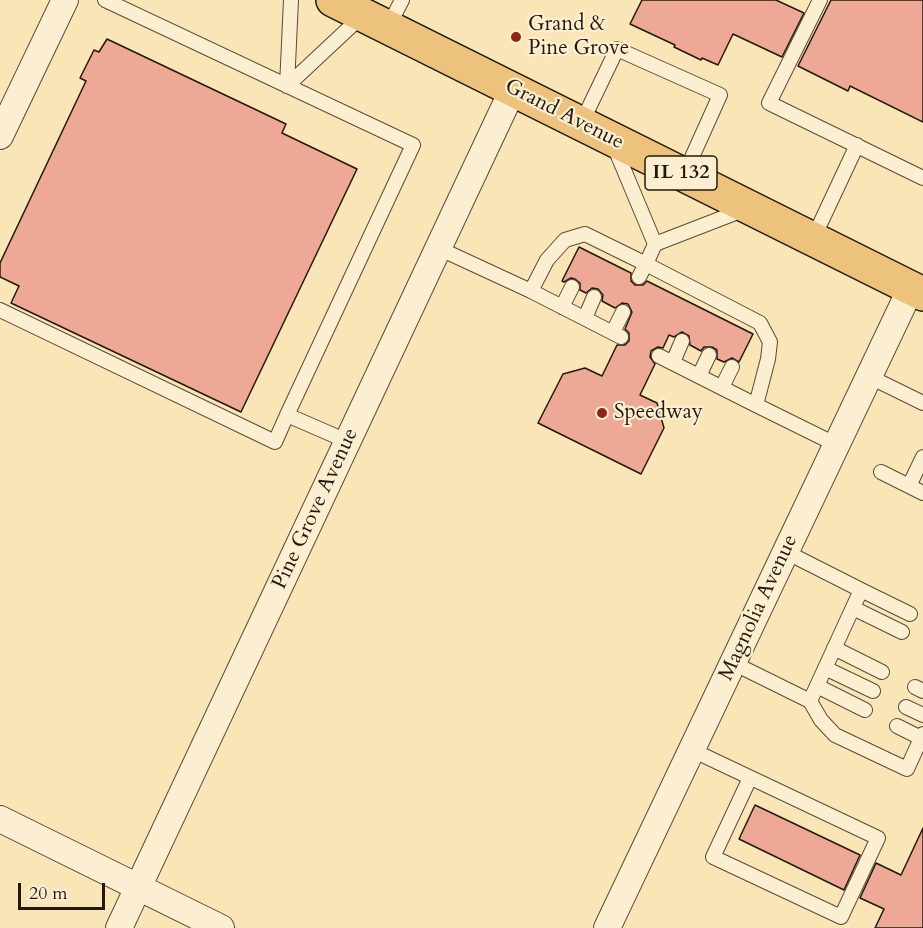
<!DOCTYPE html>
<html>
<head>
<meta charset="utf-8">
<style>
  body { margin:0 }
  #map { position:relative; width:923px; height:928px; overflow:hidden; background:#fae5b7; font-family:Cardo,serif }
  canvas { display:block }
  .scale { position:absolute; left:18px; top:883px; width:87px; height:27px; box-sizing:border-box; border:3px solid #23180d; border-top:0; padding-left:8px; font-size:18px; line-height:21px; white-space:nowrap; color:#23180d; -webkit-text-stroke:4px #fceed0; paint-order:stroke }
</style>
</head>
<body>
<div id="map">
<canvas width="923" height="928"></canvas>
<div class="scale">20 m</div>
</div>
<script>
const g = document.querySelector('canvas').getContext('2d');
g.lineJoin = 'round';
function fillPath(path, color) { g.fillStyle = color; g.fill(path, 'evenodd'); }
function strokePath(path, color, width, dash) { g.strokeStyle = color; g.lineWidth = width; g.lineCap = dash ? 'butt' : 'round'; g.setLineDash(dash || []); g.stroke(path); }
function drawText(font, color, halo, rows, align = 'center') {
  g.font = font + ' Cardo,serif'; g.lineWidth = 4.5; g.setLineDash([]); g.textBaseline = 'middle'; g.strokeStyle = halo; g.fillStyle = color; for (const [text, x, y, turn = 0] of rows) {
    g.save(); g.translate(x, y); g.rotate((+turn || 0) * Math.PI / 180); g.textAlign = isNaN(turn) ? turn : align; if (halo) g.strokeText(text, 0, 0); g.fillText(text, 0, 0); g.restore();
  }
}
const building = new Path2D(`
  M642,0H776L804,13L782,57L733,34L718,65L702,58L701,60L674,47L675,45L630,24Z
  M831,0H923V122L850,86L848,91L798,66Z
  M107,39L286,124L282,133L357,169L241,412L11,303L19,286L0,277V263L86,81L80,78L94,50L99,52Z
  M579,247L631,273V281L635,285H643L647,281L753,334L739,362L732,358L724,362L717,359V350L712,347H704L701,351L690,345L689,336L682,332L674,337L669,335L663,348L658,347L651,351L650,357L655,364L640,395L657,403L664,428L641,474L538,423L563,374L585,368L602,376L617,345H625L629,341V333L625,329L632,312L628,304L622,303L615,308L602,301L603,295L598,289L592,288L586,293L580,290V283L575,279L571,278L564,282L562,281Z
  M755,805L860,855L844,890L739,839Z
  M923,828V928H875L884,909L860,898L876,863L901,875Z`);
const service = new Path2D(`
  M105,0L413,145L287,415L347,441
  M291,0L287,86L363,15
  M820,0L769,103L923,178
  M388,27L402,0
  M581,124L617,49L720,95L684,175
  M614,146L655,244
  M743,210L655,244L646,264L760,323L770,342L768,359L756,405L837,445
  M813,239L857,145
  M438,248L531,291L547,260L565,240L585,234L646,264L639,277
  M531,291L621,337
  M562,307L572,287
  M0,310L275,442L287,415
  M585,318L594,297
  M613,332L623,312
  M659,356L756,405
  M673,362L682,341
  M699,376L709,355
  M870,377L923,403
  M722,387L732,367
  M881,472L923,493
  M909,486L923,457
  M786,552L861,590L810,701
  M861,590L910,614
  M853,608L902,632
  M834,648L882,672
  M733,663L810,701L821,720L835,735L907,769L923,734
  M825,668L873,691
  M817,686L865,710
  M915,687L923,691
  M906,707L923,715
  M897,726L921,738
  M692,750L878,838L841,917L713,857L750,778`);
const minor = new Path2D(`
  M0,136L65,0
  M0,819L221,928
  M119,928L513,89
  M607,928L911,288`);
const primary = new Path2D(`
  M333,0L923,294`);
const markers = [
  [516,37,6,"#8f2418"],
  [602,413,6,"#8f2418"]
];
const shields = [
  [681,173,72]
];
const shieldNames = [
  ["IL 132",681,173]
];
const poiNames = [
  ["Grand &",528,25],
  ["Pine Grove",528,49],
  ["Speedway",614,413]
];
const streetNames = [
  ["Grand Avenue",564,115,27],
  ["Pine Grove Avenue",316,509,-65],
  ["Magnolia Avenue",759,608,-65]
];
fillPath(building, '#eda996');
strokePath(building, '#23180d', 1.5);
strokePath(service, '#594b38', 16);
strokePath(minor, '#594b38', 28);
strokePath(primary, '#23180d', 36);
strokePath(service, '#fceed0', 14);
strokePath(minor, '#fceed0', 26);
strokePath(primary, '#edc27c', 33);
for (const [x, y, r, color] of markers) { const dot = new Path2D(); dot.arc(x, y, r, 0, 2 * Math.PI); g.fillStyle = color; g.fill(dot); strokePath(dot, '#fceed0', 2); }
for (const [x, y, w] of shields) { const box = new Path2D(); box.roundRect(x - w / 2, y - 17, w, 34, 4.5); g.fillStyle = '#fceed0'; g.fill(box); strokePath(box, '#23180d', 1.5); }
drawText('bold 20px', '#23180d', null, shieldNames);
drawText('21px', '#23180d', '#fceed0', poiNames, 'left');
drawText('21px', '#23180d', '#fceed0', streetNames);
</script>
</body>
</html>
